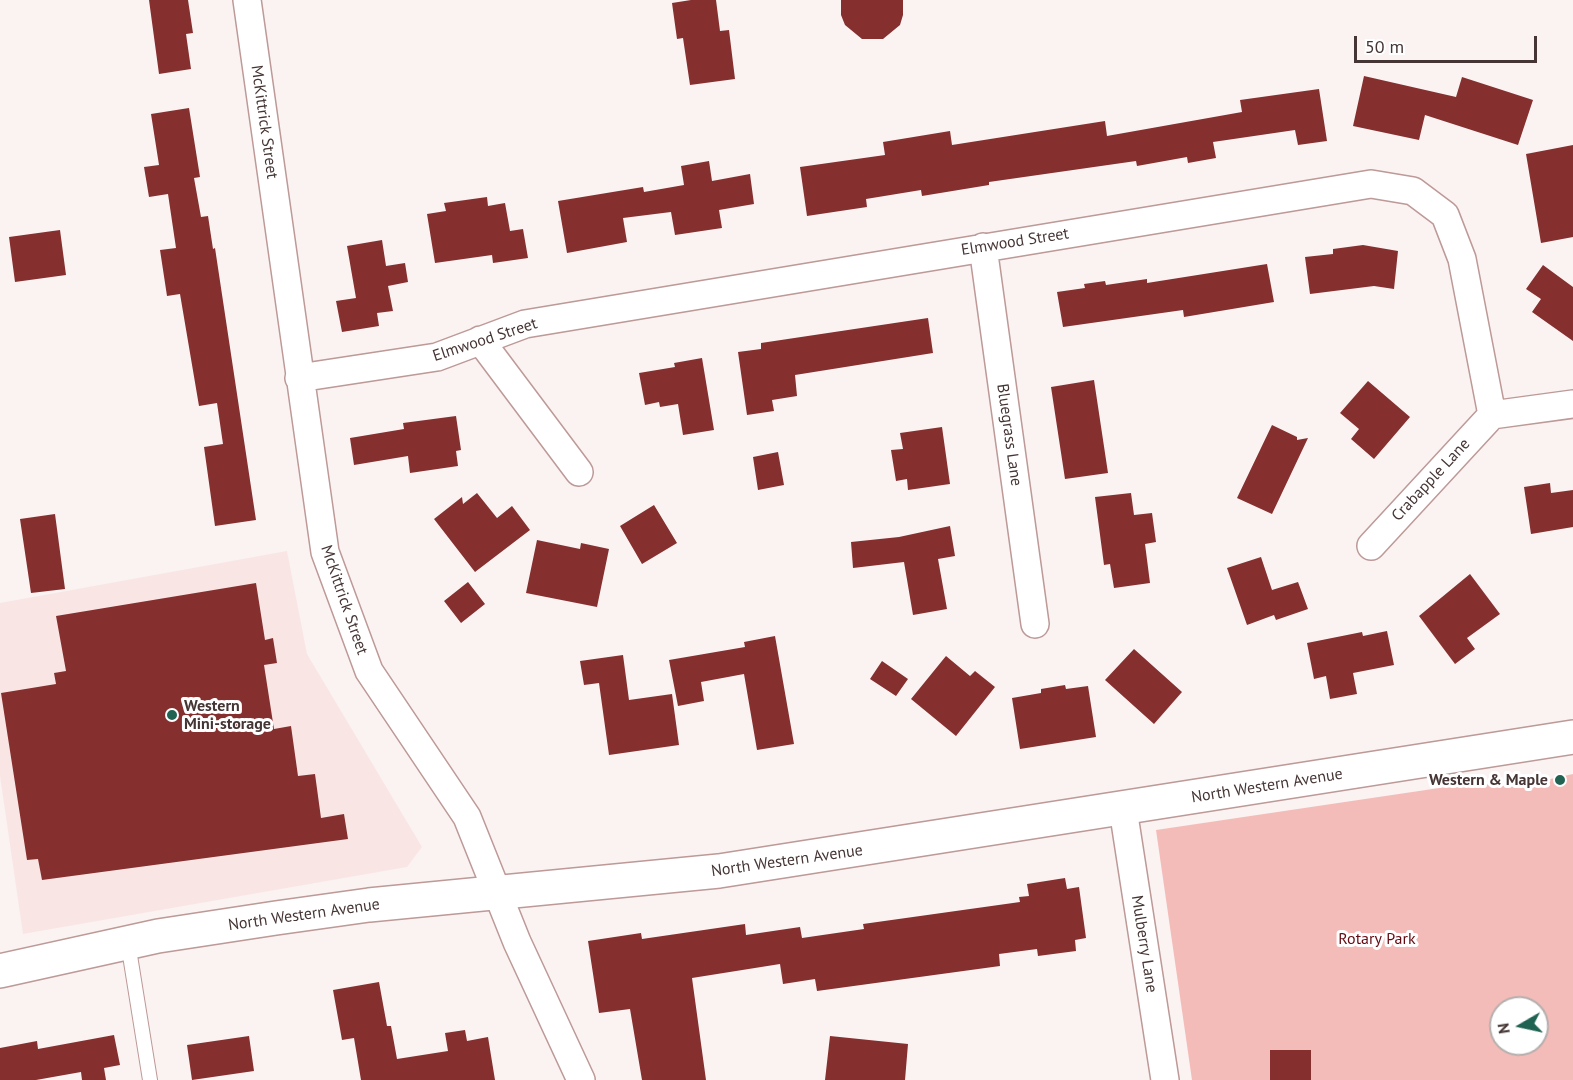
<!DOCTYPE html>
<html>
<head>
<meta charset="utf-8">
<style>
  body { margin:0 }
  #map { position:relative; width:1573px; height:1080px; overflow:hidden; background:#faf3f2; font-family:"PT Sans",sans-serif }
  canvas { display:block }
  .north { position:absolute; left:1489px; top:996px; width:60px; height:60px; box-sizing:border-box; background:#fff; border:2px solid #b5afae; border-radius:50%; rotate:261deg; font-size:16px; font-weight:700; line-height:24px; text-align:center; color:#453635 }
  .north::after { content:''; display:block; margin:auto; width:21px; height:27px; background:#206352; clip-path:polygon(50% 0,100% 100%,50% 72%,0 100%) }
  .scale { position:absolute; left:1354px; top:36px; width:183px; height:27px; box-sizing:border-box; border:3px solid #453635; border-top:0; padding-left:8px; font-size:18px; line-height:21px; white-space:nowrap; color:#453635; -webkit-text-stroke:4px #fff; paint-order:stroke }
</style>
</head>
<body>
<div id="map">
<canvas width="1573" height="1080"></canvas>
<div class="north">N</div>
<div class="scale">50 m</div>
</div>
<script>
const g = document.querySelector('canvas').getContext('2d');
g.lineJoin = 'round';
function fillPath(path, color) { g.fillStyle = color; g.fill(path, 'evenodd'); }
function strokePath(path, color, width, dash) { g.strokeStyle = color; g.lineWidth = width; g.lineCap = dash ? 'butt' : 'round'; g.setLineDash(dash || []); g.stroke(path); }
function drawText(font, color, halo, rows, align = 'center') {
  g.font = font + ' "PT Sans",sans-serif'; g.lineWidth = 6; g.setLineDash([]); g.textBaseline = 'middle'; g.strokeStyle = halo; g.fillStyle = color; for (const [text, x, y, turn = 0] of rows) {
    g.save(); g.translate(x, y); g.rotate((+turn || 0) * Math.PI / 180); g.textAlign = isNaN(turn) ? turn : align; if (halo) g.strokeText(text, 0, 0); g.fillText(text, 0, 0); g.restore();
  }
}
const built = new Path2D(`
  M287,551L307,654L422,847L407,867L23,934L0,776V603Z`);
const green = new Path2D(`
  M1573,774V1080H1192L1156,830L1473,783L1514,787ZM1501,1008H1537V1044H1501Z`);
const building = new Path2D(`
  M149,0H188L193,33L186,34L191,69L159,74Z
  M691,0H716L720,31L729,30L735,79L690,85L683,38L677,39L672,3Z
  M841,0H903V15L900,25L883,39H862L845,25L841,15Z
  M1364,76L1456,97L1462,77L1533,100L1518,145L1425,115L1419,140L1353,126Z
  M1319,89L1327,141L1298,145L1295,130L1213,142L1216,158L1188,163L1187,157L1137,166L1136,161L989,182V185L922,196L921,190L866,199L867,207L807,216L800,167L885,155L883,142L950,131L952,145L1105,121L1107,136L1242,112L1240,100Z
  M189,108L200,177L194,178L201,217L208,216L213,249L215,248L256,520L215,526L204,447L223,444L217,403L199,406L180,294L167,296L160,250L176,248L168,194L149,197L144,167L159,165L151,114Z
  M1573,145V237L1541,243L1526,154Z
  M709,161L712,181L750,174L754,204L719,210L722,228L675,235L671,212L623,218L627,242L567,253L558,201L643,187L644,192L684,185L681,166Z
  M487,197L488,206L505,203L510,231L523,229L528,258L493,263L492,255L435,263L427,214L446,211L444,203Z
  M60,230L66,275L15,282L9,237Z
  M382,240L386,266L405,263L408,282L388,286L393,311L377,313L379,326L342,332L336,301L356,298L347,246Z
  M1363,245L1398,251L1394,289L1374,286L1310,294L1305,257L1333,254V249Z
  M1267,264L1274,302L1184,317L1183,310L1063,327L1057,292L1085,288L1084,284L1105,281L1106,285L1147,279V283Z
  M1543,265L1573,287V341L1532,312L1541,299L1526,289Z
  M928,318L933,353L795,375L797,396L772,400L774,411L747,415L738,352L761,349V343Z
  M702,358L714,430L683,435L678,404L660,407L659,402L645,405L639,373L675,367L674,363Z
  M1094,380L1108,473L1065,479L1051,387Z
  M1368,381L1410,417L1374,459L1351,439L1359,429L1340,413Z
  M456,416L461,450L456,451L458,466L410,473L408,456L354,465L350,438L404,429L403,423Z
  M1272,425L1297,437V440L1308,438L1272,514L1237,498Z
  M942,427L950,484L908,490L907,479L896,481L891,450L903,449L900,433Z
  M778,452L784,485L758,490L753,457Z
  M1550,483L1551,493L1573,490V527L1531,534L1524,487Z
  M477,493L497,518L512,506L530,530L475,572L434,519L462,497L463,504Z
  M1131,493L1134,515L1152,513L1156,542L1145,544L1150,583L1114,588L1110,564L1104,565L1095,497Z
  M654,505L677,543L642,564L620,526Z
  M55,514L65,589L31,593L20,519Z
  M950,526L955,556L938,559L947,609L913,615L904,562L853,568L851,542L899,537Z
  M537,540L580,549L581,543L609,549L597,607L526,593Z
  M1261,557L1272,590L1298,582L1308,609L1276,620L1274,615L1247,625L1227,568Z
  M1470,574L1500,614L1467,638L1475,649L1455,664L1419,616Z
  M468,582L485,604L461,623L444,601Z
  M256,583L265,640L273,638L277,663L264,665L274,729L291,726L298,776L315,774L321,818L344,814L348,839L42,880L38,859L27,860L1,693L56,684L54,673L66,671L56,616Z
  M1387,631L1394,665L1353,673L1357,694L1330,699L1326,676L1314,679L1307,643L1362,632L1363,636Z
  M775,636L794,744L757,750L744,674L701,682L704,701L678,706L669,660L745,647L744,642Z
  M1134,649L1182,692L1154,724L1105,680Z
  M623,655L629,700L672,694L679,745L609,755L599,683L584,685L580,661Z
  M946,656L970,676L975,671L995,687L956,736L911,699Z
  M882,661L908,679L896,696L870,679Z
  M1065,685L1066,689L1088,686L1096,737L1020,749L1012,698L1041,693V689Z
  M1065,878L1067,889L1079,887L1086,938L1075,940L1076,951L1038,956L1037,949L999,954L1000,966L817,991L815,979L783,984L780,964L692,978L706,1080H642L630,1009L599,1013L588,941L641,933L642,939L745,924L746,935L800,927L802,938L864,929L863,924L1020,902L1019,897L1029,896L1027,884Z
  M379,982L387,1026H391L397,1059L448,1051L445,1033L465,1030L467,1041L488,1037L495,1080H361L354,1038L342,1040L333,990Z
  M114,1035L120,1065L104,1068L106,1080H82L81,1072L36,1080H0V1048L37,1041L38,1049Z
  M249,1036L254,1071L192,1080L187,1045Z
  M830,1036L908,1044L905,1080H825Z
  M1270,1050H1311V1080H1270Z`);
const service = new Path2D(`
  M128,943L150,1080`);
const minor = new Path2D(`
  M247,0L325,552L369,671L467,817L517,942L581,1080
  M983,247L1035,624
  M480,340L579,472
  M299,378L437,357L525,324L1371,184L1413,191L1445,215L1462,259L1492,415
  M1492,415L1573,404
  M1371,546L1492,415
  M1123,809L1165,1080`);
const secondary = new Path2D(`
  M0,971L158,936L276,918L369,905L719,871L1573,737`);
const markers = [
  [172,715,6,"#206352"],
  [1560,780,6,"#206352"]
];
const streetNames = [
  ["McKittrick Street",264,122,82],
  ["Elmwood Street",1015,242,-9],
  ["Elmwood Street",485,340,-18],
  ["Bluegrass Lane",1009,435,82],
  ["Crabapple Lane",1431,480,-47],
  ["McKittrick Street",344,600,71],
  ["North Western Avenue",1267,786,-9],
  ["North Western Avenue",787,861,-8],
  ["North Western Avenue",304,915,-8],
  ["Mulberry Lane",1144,944,81]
];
const poiNames = [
  ["Western",184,706],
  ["Mini-storage",184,724],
  ["Western & Maple",1548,780,"right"]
];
const parkNames = [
  ["Rotary Park",1377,939]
];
fillPath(built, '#f9e6e4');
fillPath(green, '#f4bcb8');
fillPath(building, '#862f2f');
strokePath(service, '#bd9997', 16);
strokePath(minor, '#bd9997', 30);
strokePath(secondary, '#bd9997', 36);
strokePath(service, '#fff', 14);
strokePath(minor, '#fff', 27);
strokePath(secondary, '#fff', 33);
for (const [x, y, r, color] of markers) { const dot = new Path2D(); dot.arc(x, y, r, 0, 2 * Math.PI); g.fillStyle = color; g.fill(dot); strokePath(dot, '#fff', 2); }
drawText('16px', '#453635', '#fff', streetNames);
drawText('bold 16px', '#453635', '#fff', poiNames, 'left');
drawText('16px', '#630b12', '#fff', parkNames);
</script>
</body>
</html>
